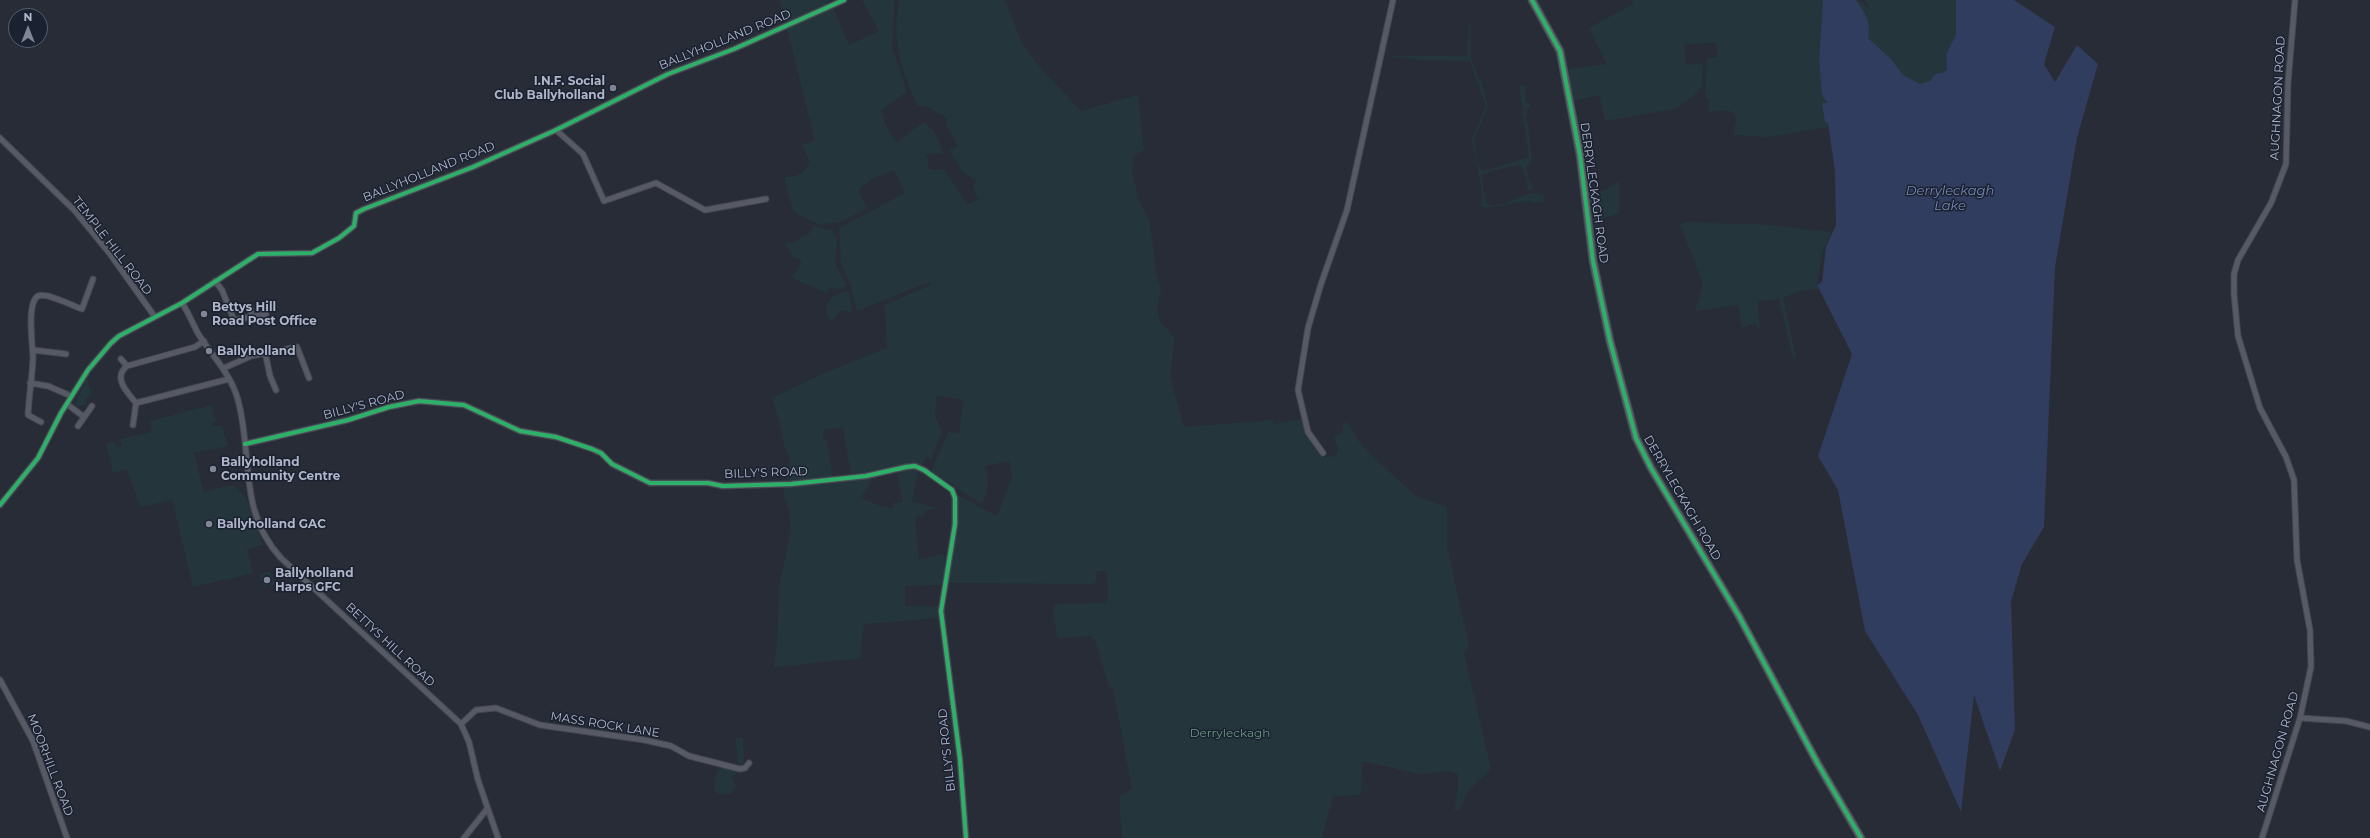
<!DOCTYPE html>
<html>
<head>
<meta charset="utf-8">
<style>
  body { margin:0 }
  #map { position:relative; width:2370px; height:838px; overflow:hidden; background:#272c36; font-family:Montserrat,sans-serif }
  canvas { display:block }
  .north { position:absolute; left:8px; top:8px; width:40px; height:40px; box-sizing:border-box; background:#1a2131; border:1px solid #565d6d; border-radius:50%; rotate:0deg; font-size:11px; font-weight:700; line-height:16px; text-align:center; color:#b0b6c8 }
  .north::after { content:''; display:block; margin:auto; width:14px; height:18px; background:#808695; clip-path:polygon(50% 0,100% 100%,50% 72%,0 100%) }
</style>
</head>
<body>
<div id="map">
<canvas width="2370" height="838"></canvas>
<div class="north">N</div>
</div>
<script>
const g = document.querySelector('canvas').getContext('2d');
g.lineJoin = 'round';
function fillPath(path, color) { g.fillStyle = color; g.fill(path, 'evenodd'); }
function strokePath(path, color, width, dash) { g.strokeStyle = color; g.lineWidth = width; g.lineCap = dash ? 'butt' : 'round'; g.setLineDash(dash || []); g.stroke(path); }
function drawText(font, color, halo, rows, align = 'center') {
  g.font = font + ' Montserrat,sans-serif'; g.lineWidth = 3; g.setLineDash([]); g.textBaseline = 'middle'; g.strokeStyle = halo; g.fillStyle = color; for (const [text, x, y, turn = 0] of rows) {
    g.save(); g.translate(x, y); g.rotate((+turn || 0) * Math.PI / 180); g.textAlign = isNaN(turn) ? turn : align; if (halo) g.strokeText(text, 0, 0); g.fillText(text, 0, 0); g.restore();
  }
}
const green = new Path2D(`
  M780,0H828V2L825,6L787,22Z
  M862,0H895L892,47L907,92L881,110L885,124L897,143L923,122C934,128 941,142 943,153L926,155L930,170H945L967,204L978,200L973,186L976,181L962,171L949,150L958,146L946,126L947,119L928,107L919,106L916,103C900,65 892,41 899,0H1005L1021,41L1039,66L1081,111L1138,95L1144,150L1134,155L1132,171L1139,200L1150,222L1156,273L1161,290L1157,310L1160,321L1175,338L1170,377L1184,427L1273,420V424L1301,419L1304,420L1309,437L1323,457L1336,456L1338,449L1334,436L1343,432V424L1347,422L1358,440L1372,456L1417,497L1447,507V547L1469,646L1464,653L1491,769L1470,789L1459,810H1454L1458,789V774L1449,771L1418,774L1368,762H1362L1361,795L1333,796L1322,838H1122L1119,797L1132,789L1113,688L1109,687L1095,640L1091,636L1057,638L1053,609L1056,604L1106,603L1108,594L1107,571H1095L1097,573L1096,582L1092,584L948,583L958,522L957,495L997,516L1012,477L1009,461L985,466C989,482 989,490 982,504L931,471L948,432L959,433L963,400L937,395L935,415L942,432L931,460L927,457L922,465L912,464L858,476L851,474L843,428L824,429L823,438L827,441L833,479L787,482L790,459L784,445L782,431L772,398L824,373L887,348L885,305L931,285L929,283L921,285L857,311L850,283L841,264L839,228L905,193L894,170L874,178L860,188L859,192L867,208L837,224L836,222L819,225L793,211L784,177C797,177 804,174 810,163L802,144L815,141L787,28L833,8L849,45L879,31Z
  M1632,0H1823L1819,59L1821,85L1828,103H1822L1829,127L1768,137L1735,135C1733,130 1735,127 1736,122C1738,106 1719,111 1709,112L1708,104L1710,101L1705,96L1707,59L1718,57L1716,43L1684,44L1686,65L1703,63L1702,87L1692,97L1674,109L1605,121L1599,95L1574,101L1568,69L1607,64L1589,28L1633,4Z
  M1864,0H1956V34L1946,55L1947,70L1942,74H1935L1930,81L1920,85L1903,75L1891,59L1868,38L1856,1L1862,2L1867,7L1869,6Z
  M1470,12L1471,59L1479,79L1484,77L1481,80L1488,107L1474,141L1478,165L1483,171L1529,157L1519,85H1525V102L1531,104L1529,108L1526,109L1527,116L1525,119L1528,125L1532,163L1526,167L1529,181L1534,188L1528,190L1524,171L1519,165L1491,171L1481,176L1486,203C1506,213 1525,184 1544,196L1545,202L1532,203V201L1485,208L1482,206L1481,185L1472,139L1486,107L1470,61L1420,60L1387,56H1467Z
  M1619,181V213L1591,223L1588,202L1590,199Z
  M1692,221L1696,223L1759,224L1831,232L1823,251L1817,285L1819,289L1797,292L1783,298L1796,357L1793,358L1779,299L1758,301L1760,333L1756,323L1742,328L1738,305L1695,311L1703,284L1680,224Z
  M813,226L832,230L837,240L835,263L847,286L841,289L830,288L827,293L792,278L802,261L791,255L785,243H793L811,232Z
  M847,291L849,292L852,312L841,310L831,322C820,304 829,296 847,291Z
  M87,378L92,396L85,399L87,403L85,405L77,406L75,404Z
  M212,405L216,422L211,423L213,426H222L228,446L194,453L204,492L232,485C252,498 256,524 263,545L247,549L253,573L193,587L172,500L140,507L127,469L113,473L106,444L113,442L117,447L122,446L120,439L152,432L150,421Z
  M914,469L918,470L912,502L934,507V509L925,510V515L915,517L919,559L944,554L945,572L941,585L905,586V606H939L937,618L864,624L860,659L826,661L774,668L777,642L779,586L791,532L789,510L784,495V486L847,481L873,476L869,487L860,498L884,507L893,508V503L903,502L897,474L902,470Z
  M270,571L275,585L264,586L260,579V574Z
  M743,737L744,763L739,767L735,738Z
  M720,766L737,770L738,773L731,777L736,785L732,793L721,795L714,791L715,778Z`);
const water = new Path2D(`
  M1823,0H1856C1864,12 1872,23 1868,38L1891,59L1903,75L1920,84L1930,81L1935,74L1942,73L1947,70L1946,55L1956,34V0H2014L2055,27L2044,64L2055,82L2077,45L2098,64L2077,138L2055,267L2044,527L2022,564L2011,601L2015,730L2000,771L1974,695L1961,812L1918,715L1865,631L1838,490L1818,456L1852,354L1817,285L1822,282L1826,247L1836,225L1835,171L1828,123L1825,122L1822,103H1828L1823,97L1821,85L1819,59Z`);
const street = new Path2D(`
  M556,130L583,154L604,201L656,183L705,210L766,199
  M0,138L75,211L110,254L155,317
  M215,281L222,290L234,320L266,314
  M182,303C189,313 193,325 199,335C213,357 231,374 238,400C253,455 238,512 281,558L461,724L469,742L478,780L498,838
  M250,308L252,317
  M33,350L66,354
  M265,352L270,376L276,390
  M121,359L127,366
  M127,366L195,347L204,341
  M127,366C112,378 128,393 136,403L133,425
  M224,368L251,356L297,347L309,378
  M30,383L48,386L71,396
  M136,403L229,379
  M67,404L84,417
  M41,422L28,415C29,396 32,378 33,359C33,347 26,303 38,296C46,292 73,306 82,309L93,279
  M78,426L92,406
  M245,444L348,420L389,407L419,401L464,405L520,431L556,437L592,449L601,453L612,464L650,483H708L723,486L791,484L866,476L906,467L915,466L924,470L952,490L955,498V524L941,611L960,759L966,838
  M1323,453L1308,432L1298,390L1308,328L1321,284L1347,210L1393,0
  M0,505L38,458L61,413L88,370L111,343L119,336L182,303L258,254L312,253L339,238L354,226L356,213L364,209L473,167L556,130L668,74L734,49L844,0
  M0,680L33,741L67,838
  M2300,718L2346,721L2370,727
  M461,724L476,710L496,708L540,725L644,740L671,746L689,756L740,769L745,768L749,763
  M464,838L487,809
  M2262,838L2300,718L2311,667L2310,630L2297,560L2294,480L2286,457L2260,408L2238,336L2234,294V274L2238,260L2271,203L2286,164L2288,83L2295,0`);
const secondary = new Path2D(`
  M1532,0L1560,51L1580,155L1593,261L1610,341L1636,438L1651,468L1739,616L1818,764L1861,838`);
const cycleway = new Path2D(`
  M1532,0L1560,51L1580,155L1593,261L1610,341L1636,438L1651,468L1739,616L1818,764L1861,838
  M245,444L348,420L389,407L419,401L464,405L520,431L556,437L592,449L601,453L612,464L650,483H708L723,486L791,484L866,476L906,467L915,466L924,470L952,490L955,498V524L941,611L960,759L966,838
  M0,505L38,458L61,413L88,370L111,343L119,336L182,303L258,254L312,253L339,238L354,226L356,213L364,209L473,167L556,130L668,74L734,49L844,0`);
const markers = [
  [613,88,4,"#808695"],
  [204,314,4,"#808695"],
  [209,351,4,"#808695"],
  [213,469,4,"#808695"],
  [209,524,4,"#808695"],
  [267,580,4,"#808695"]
];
const streetNames = [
  ["BALLYHOLLAND ROAD",725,40,-22],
  ["AUGHNAGON ROAD",2278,98,-87],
  ["BALLYHOLLAND ROAD",429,172,-22],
  ["DERRYLECKAGH ROAD",1594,193,82],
  ["TEMPLE HILL ROAD",112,246,52],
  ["BILLY'S ROAD",364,405,-15],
  ["BILLY'S ROAD",766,473,-2],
  ["DERRYLECKAGH ROAD",1682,498,60],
  ["BETTYS HILL ROAD",390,645,43],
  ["MASS ROCK LANE",605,725,9],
  ["BILLY'S ROAD",947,750,-96],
  ["AUGHNAGON ROAD",2278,752,-74],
  ["MOORHILL ROAD",50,765,69]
];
const poiNames = [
  ["I.N.F. Social",605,81,"right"],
  ["Club Ballyholland",605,95,"right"],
  ["Bettys Hill",212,307],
  ["Road Post Office",212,321],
  ["Ballyholland",217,351],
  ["Ballyholland",221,462],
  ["Community Centre",221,476],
  ["Ballyholland GAC",217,524],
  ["Ballyholland",275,573],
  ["Harps GFC",275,587]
];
const parkNames = [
  ["Derryleckagh",1230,733]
];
const waterNames = [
  ["Derryleckagh",1950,191],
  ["Lake",1950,206]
];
fillPath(green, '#24363c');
fillPath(water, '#313d5e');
strokePath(street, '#43474f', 7);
strokePath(secondary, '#43474f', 9);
strokePath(street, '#575a64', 5);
strokePath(secondary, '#5b5e69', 7);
strokePath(cycleway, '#2db169', 4);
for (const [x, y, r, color] of markers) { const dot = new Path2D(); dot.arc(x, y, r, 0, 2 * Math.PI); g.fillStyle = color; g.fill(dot); strokePath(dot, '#1a2131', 1.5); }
drawText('12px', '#b0b6c8', '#1a2131', streetNames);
drawText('bold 12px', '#b0b6c8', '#1a2131', poiNames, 'left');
drawText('12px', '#669a7a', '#1a2131', parkNames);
drawText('italic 13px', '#7687b2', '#1a2131', waterNames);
</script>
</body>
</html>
